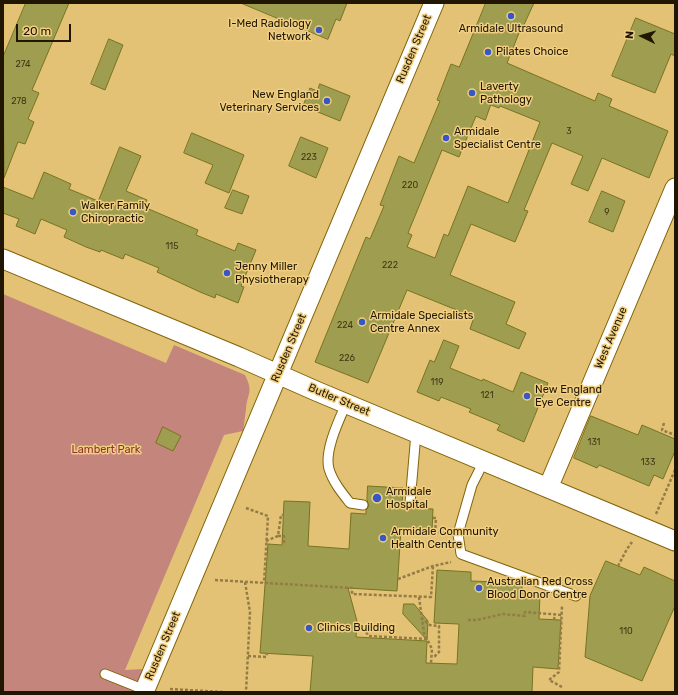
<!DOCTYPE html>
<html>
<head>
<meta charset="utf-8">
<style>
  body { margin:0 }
  #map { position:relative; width:678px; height:695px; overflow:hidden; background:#e3c275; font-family:Rubik,sans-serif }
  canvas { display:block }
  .frame { position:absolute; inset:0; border:4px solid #201601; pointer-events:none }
  .north { position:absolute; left:622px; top:16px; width:40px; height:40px; -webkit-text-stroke:3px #f0cf82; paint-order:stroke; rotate:275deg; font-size:11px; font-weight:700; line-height:16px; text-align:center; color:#201601 }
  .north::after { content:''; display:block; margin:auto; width:14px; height:18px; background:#201601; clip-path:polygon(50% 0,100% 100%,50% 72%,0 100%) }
  .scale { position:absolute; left:16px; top:24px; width:55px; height:18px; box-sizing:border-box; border:2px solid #201601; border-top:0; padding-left:5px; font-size:12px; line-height:14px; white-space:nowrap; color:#201601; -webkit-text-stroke:3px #f0cf82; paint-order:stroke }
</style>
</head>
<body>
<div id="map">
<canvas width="678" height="695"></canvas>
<div class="frame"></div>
<div class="north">N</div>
<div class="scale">20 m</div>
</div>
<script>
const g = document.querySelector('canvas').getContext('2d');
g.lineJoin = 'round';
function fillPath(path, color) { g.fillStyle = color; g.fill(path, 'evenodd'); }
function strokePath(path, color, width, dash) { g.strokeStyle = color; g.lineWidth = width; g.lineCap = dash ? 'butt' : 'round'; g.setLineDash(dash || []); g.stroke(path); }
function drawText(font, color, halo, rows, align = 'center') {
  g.font = font + ' Rubik,sans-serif'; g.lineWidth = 3; g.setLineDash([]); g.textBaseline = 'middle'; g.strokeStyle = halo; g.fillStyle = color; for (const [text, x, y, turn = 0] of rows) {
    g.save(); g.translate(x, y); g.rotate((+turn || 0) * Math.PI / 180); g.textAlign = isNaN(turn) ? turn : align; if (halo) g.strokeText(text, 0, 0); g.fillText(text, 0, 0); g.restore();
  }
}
const green = new Path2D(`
  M3,294L166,363L174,345L245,375C254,393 247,393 246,409C245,417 244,424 243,431L224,435L125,670L143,669L133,692H3Z`);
const building = new Path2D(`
  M26,3H69L32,90L39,93L28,119L34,122L25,144L18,142L4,178L3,57Z
  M241,3H347L340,21L336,19L328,39Z
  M486,3H534L522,29L521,28L507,63L595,101L598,93L612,99L609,106L668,131L649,178L602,158L588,191L571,184L583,156L552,143L524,210L528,211L515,242L471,224L450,275L515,302L506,324L526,333L519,349L470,329L474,317L407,290L368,383L315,362L366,237L370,239L384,206L380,205L399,156L414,163L440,101L437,100L451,64L459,67ZM491,105L499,108L500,106L540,122L508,203L468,186L448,236L444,234L435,258L407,247L412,235L408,233L442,150L459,157L476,116L485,120Z
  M636,18L675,34V56L671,54L655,93L612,76Z
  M109,39L123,45L105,90L91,84Z
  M320,84L350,96L340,121L303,106L310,88L317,91Z
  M192,133L244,155L229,193L205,183L213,165L184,153Z
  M301,137L328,148L316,178L289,166Z
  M120,147L141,156L126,191L147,200L144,207L198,230L196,235L235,251L238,243L256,250L241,286L244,287L238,303L216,294L215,298L200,292L157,272L159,268L125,254L123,259L101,250L100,252L86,247L64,237L67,230L41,219L35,234L16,226L19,219L3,213V187L33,199L44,172L71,184L69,189L98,201Z
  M233,190L249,196L242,214L225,208Z
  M602,191L625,201L613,232L589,222Z
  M444,340L459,346L450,368L482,381L483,379L513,392L521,372L548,383L524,442L497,430L500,425L469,412L471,409L441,397L439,401L417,392L430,360L434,362Z
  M591,416L638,435L642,425L675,439V451L663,479L654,475L649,486L599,465L597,468L574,458Z
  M163,427L181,436L173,451L156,443Z
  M368,486L403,488L402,507L410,509L414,508L433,509L432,531L401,529L397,591L348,588L357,621L356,637L427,641L426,663L457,664L459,624L434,623L437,570L471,572V581L522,583V593L540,594L539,619L561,620L558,669L533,667L532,692H310L313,656L260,653L268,544L282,545L284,501L310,502L308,546L349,549L351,513L366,514V510L369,506L367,500Z
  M606,561L640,575L644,567L675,581V606L642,681L585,657L590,596Z
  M404,604H414L428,621L427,640L403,614Z`);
const path = new Path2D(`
  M664,423L662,430L675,435
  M246,508L268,516L264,583
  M656,514L675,470
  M433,518H436L435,532L445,533
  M278,536H284V545
  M266,541L278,536L281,515H284
  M618,566L627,549L632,542
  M398,579L433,566L451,562
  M215,580L352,588V594L431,597L433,566
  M245,582L250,612L246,692
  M419,597L424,633L432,649L431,663
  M421,618L430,625L439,626V652L435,656L432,657
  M468,620H477L503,614L525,616V612L562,615
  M554,620L555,614
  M363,628L369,636L427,639
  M248,656L266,657L267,653
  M562,687L549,680L559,672L562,606
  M170,689L223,692`);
const lane = new Path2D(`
  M346,404C339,420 324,451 329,469C333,482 342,493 350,503L363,505
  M484,461L472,485L458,534L461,554L576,596
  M410,503L416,433
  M105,674L145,690`);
const street = new Path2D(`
  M3,259L239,357L316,391L675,541
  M548,488L675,188
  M144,692L434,3`);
const markers = [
  [511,16,4,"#3657c8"],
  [319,30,4,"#3657c8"],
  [488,52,4,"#3657c8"],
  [472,93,4,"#3657c8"],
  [327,101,4,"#3657c8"],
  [446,138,4,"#3657c8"],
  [73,212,4,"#3657c8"],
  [227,273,4,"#3657c8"],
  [362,322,4,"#3657c8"],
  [527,396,4,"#3657c8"],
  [377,498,5,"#3657c8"],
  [383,538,4,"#3657c8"],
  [479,588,4,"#3657c8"],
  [309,628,4,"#3657c8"]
];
const numberNames = [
  ["274",23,64],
  ["278",19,101],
  ["3",569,131],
  ["223",309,157],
  ["220",410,185],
  ["9",607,212],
  ["115",172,246],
  ["222",390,265],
  ["224",345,325],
  ["226",347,358],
  ["119",437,382],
  ["121",487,395],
  ["131",594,442],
  ["133",648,462],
  ["110",626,631]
];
const poiNames = [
  ["I-Med Radiology",311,24,"right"],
  ["Network",311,37,"right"],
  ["Armidale Ultrasound",511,29,"center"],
  ["Pilates Choice",496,52],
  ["Laverty",480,87],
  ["Pathology",480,100],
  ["New England",319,95,"right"],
  ["Veterinary Services",319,108,"right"],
  ["Armidale",454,132],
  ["Specialist Centre",454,145],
  ["Walker Family",81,206],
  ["Chiropractic",81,219],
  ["Jenny Miller",235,267],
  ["Physiotherapy",235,280],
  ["Armidale Specialists",370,316],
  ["Centre Annex",370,329],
  ["New England",535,390],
  ["Eye Centre",535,403],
  ["Armidale",386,492],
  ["Hospital",386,505],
  ["Armidale Community",391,532],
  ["Health Centre",391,545],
  ["Australian Red Cross",487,582],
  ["Blood Donor Centre",487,595],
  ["Clinics Building",317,628]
];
const streetNames = [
  ["Rusden Street",414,49,-67],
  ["West Avenue",611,338,-67],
  ["Rusden Street",289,348,-67],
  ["Butler Street",339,400,23],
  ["Rusden Street",163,646,-67]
];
const parkNames = [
  ["Lambert Park",106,450]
];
fillPath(green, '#c4857d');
fillPath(building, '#9f9d50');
strokePath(building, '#777320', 1);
strokePath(lane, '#816308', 11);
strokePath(street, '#816308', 21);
strokePath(path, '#947c46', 2.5, [3, 2]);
strokePath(lane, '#fff', 9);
strokePath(street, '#fff', 19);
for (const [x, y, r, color] of markers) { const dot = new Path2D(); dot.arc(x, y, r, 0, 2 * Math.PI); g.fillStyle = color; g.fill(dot); strokePath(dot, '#f0cf82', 1.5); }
drawText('9px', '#403815', null, numberNames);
drawText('11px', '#201601', '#f0cf82', poiNames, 'left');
drawText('11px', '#201601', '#f0cf82', streetNames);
drawText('11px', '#90312b', '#f0cf82', parkNames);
</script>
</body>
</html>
